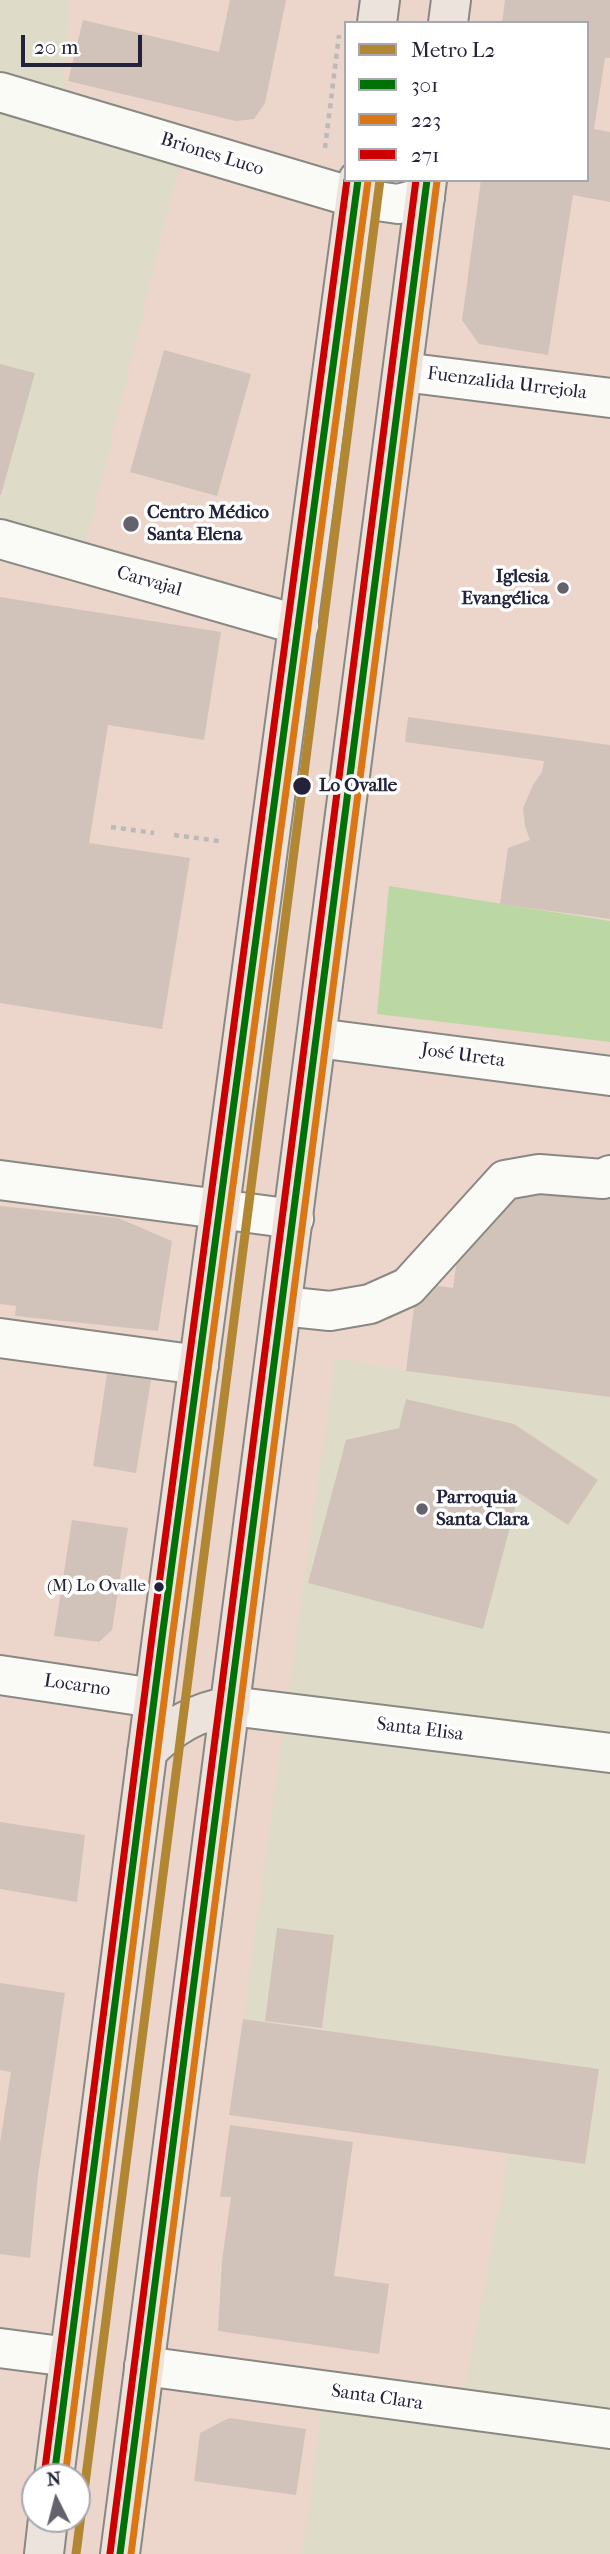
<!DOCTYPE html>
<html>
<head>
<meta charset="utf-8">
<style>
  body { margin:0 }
  #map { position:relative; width:610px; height:2554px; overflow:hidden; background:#dedcc9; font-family:"IM FELL French Canon",serif }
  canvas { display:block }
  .legend { position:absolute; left:344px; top:21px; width:245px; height:161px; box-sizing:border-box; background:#fff; border:2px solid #a7a7b1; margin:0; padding:9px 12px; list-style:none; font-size:21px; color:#22223b }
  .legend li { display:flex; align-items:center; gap:14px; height:35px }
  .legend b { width:35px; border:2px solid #a7a7b1 }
  .north { position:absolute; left:21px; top:2463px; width:70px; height:70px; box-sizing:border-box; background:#fff; border:2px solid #a7a7b1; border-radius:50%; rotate:354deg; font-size:19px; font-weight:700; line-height:28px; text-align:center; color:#22223b }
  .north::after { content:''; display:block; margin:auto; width:24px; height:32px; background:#64636d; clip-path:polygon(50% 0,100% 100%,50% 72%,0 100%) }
  .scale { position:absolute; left:21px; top:35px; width:121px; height:32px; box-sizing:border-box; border:4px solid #22223b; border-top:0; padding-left:9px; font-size:21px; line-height:24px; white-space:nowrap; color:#22223b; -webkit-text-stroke:5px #fff; paint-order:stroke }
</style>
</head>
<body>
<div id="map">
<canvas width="610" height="2554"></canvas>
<ul class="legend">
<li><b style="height:9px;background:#b28733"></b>Metro L2</li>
<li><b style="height:9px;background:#007106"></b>301</li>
<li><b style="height:9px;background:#db7614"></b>223</li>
<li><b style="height:9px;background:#c00"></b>271</li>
</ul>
<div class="north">N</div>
<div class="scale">20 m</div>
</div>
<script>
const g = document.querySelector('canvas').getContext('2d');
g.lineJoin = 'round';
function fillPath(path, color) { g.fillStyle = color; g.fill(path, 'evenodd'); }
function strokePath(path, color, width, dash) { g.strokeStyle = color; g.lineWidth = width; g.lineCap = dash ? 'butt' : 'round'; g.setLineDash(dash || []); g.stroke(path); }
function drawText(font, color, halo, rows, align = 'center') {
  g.font = font + ' "IM FELL French Canon",serif'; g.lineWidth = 7; g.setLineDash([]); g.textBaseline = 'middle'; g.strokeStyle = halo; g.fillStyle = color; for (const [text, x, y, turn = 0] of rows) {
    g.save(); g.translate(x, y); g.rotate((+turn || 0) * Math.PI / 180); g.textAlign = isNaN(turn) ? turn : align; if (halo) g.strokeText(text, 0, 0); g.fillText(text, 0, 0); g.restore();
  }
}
const built = new Path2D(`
  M70,0H610V1397L406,1371L335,1358L243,2019L599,2069L585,2164L509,2154L459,2420L322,2406L302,2554H0V562L76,583L189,126L63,88ZM346,23H587V180H346ZM35,2477H77V2519H35Z`);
const green = new Path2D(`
  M389,886L610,921V1042L377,1014Z`);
const building = new Path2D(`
  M230,0H286L265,103L254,119L236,121L68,81L83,20L219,52Z
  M505,0H610V58H605L594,129L610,132V202L573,195L548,355L479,344L462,320L481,180H587V23H502Z
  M164,350L251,374L217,496L130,472Z
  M0,364L35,373L1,495H0Z
  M0,597L221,632L204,740L108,725L89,843L190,858L162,1029L0,1003Z
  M408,717L610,745V919L500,904L508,848L530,840L525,826L523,808L533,785L542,772L544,761L405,742Z
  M512,1185L610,1197V1397L406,1371L417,1283L453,1288L461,1231Z
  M0,1206L118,1218L172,1241L158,1331L15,1316L16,1306L0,1304Z
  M107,1374L151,1380L136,1473L93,1466Z
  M406,1399L514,1424L598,1480L568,1525L519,1493L483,1629L308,1583L346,1440L399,1428Z
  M72,1520L128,1528L112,1630L99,1642L54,1636Z
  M0,1822L85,1835L77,1902L0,1889Z
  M277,1928L334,1935L322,2028L265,2021Z
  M0,1983L65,1993L38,2175L30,2258L0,2254V2143L11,2072L0,2070Z
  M243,2019L599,2069L585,2164L229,2115Z
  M230,2125L353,2142L334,2276L389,2284L379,2354L218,2331L222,2260L231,2197H220Z
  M229,2418L306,2429L296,2495L194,2481L200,2433Z`);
const path = new Path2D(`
  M325,148L339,35
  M111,827L154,833
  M174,835L219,841`);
const minor = new Path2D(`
  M0,92L356,198L398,204L425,197
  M403,372L610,398
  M0,539L299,625
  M317,1038L610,1076
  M0,1180L294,1219
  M282,1306L330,1311L370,1304L408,1287L505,1180L539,1174L603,1179L610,1175
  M0,1338L199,1365
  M0,1675L154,1698
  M231,1706L610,1753
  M0,2348L69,2357
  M144,2366L610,2429`);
const major = new Path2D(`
  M377,23L380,0
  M448,23L451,0
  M147,1752C172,1726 195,1712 231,1706
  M54,2477L163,1630L358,180
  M44,2554L48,2519
  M120,2554L427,180`);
const bus1 = new Path2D(`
  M54,2477L163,1630L358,180
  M120,2554L427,180`);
const bus2 = new Path2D(`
  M65,2477L173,1631L368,181
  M131,2554L437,181`);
const bus3 = new Path2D(`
  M44,2476L153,1629L347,180
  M110,2553L416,180`);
const metro1 = new Path2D(`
  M76,2554L380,180`);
const markers = [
  [131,524,9,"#64636d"],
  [563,588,7,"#64636d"],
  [302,786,10,"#22223b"],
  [422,1509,7,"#64636d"],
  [159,1587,6,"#22223b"]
];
const busNames = [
  ["(M) Lo Ovalle",146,1587]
];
const streetNames = [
  ["Briones Luco",212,155,17],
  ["Fuenzalida Urrejola",507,384,7],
  ["Carvajal",149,582,16],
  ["José Ureta",463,1056,8],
  ["Locarno",77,1686,8],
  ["Santa Elisa",420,1730,7],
  ["Santa Clara",377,2398,8]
];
const poiNames = [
  ["Centro Médico",147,513],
  ["Santa Elena",147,535],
  ["Iglesia",549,577,"right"],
  ["Evangélica",549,599,"right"],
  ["Parroquia",436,1498],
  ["Santa Clara",436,1520]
];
const stopNames = [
  ["Lo Ovalle",319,786]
];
fillPath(built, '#ecd5cb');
fillPath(green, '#bbd7a3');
fillPath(building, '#d2c3ba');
strokePath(minor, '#8a8883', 42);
strokePath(major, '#8a8883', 42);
strokePath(path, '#bbbaba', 4.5, [5, 5]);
strokePath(minor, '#fafaf7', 38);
strokePath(major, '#ece4dc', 38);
strokePath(bus1, '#007106', 7);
strokePath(bus2, '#db7614', 7);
strokePath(bus3, '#c00', 7);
strokePath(metro1, '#b28733', 9);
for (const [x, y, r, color] of markers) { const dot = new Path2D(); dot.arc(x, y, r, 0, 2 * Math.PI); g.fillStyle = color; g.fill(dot); strokePath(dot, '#fff', 2.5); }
drawText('17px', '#22223b', '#fff', busNames, 'right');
drawText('19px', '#22223b', '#fff', streetNames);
drawText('bold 19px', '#22223b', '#fff', poiNames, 'left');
drawText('bold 19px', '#22223b', '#fff', stopNames, 'left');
</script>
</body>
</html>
